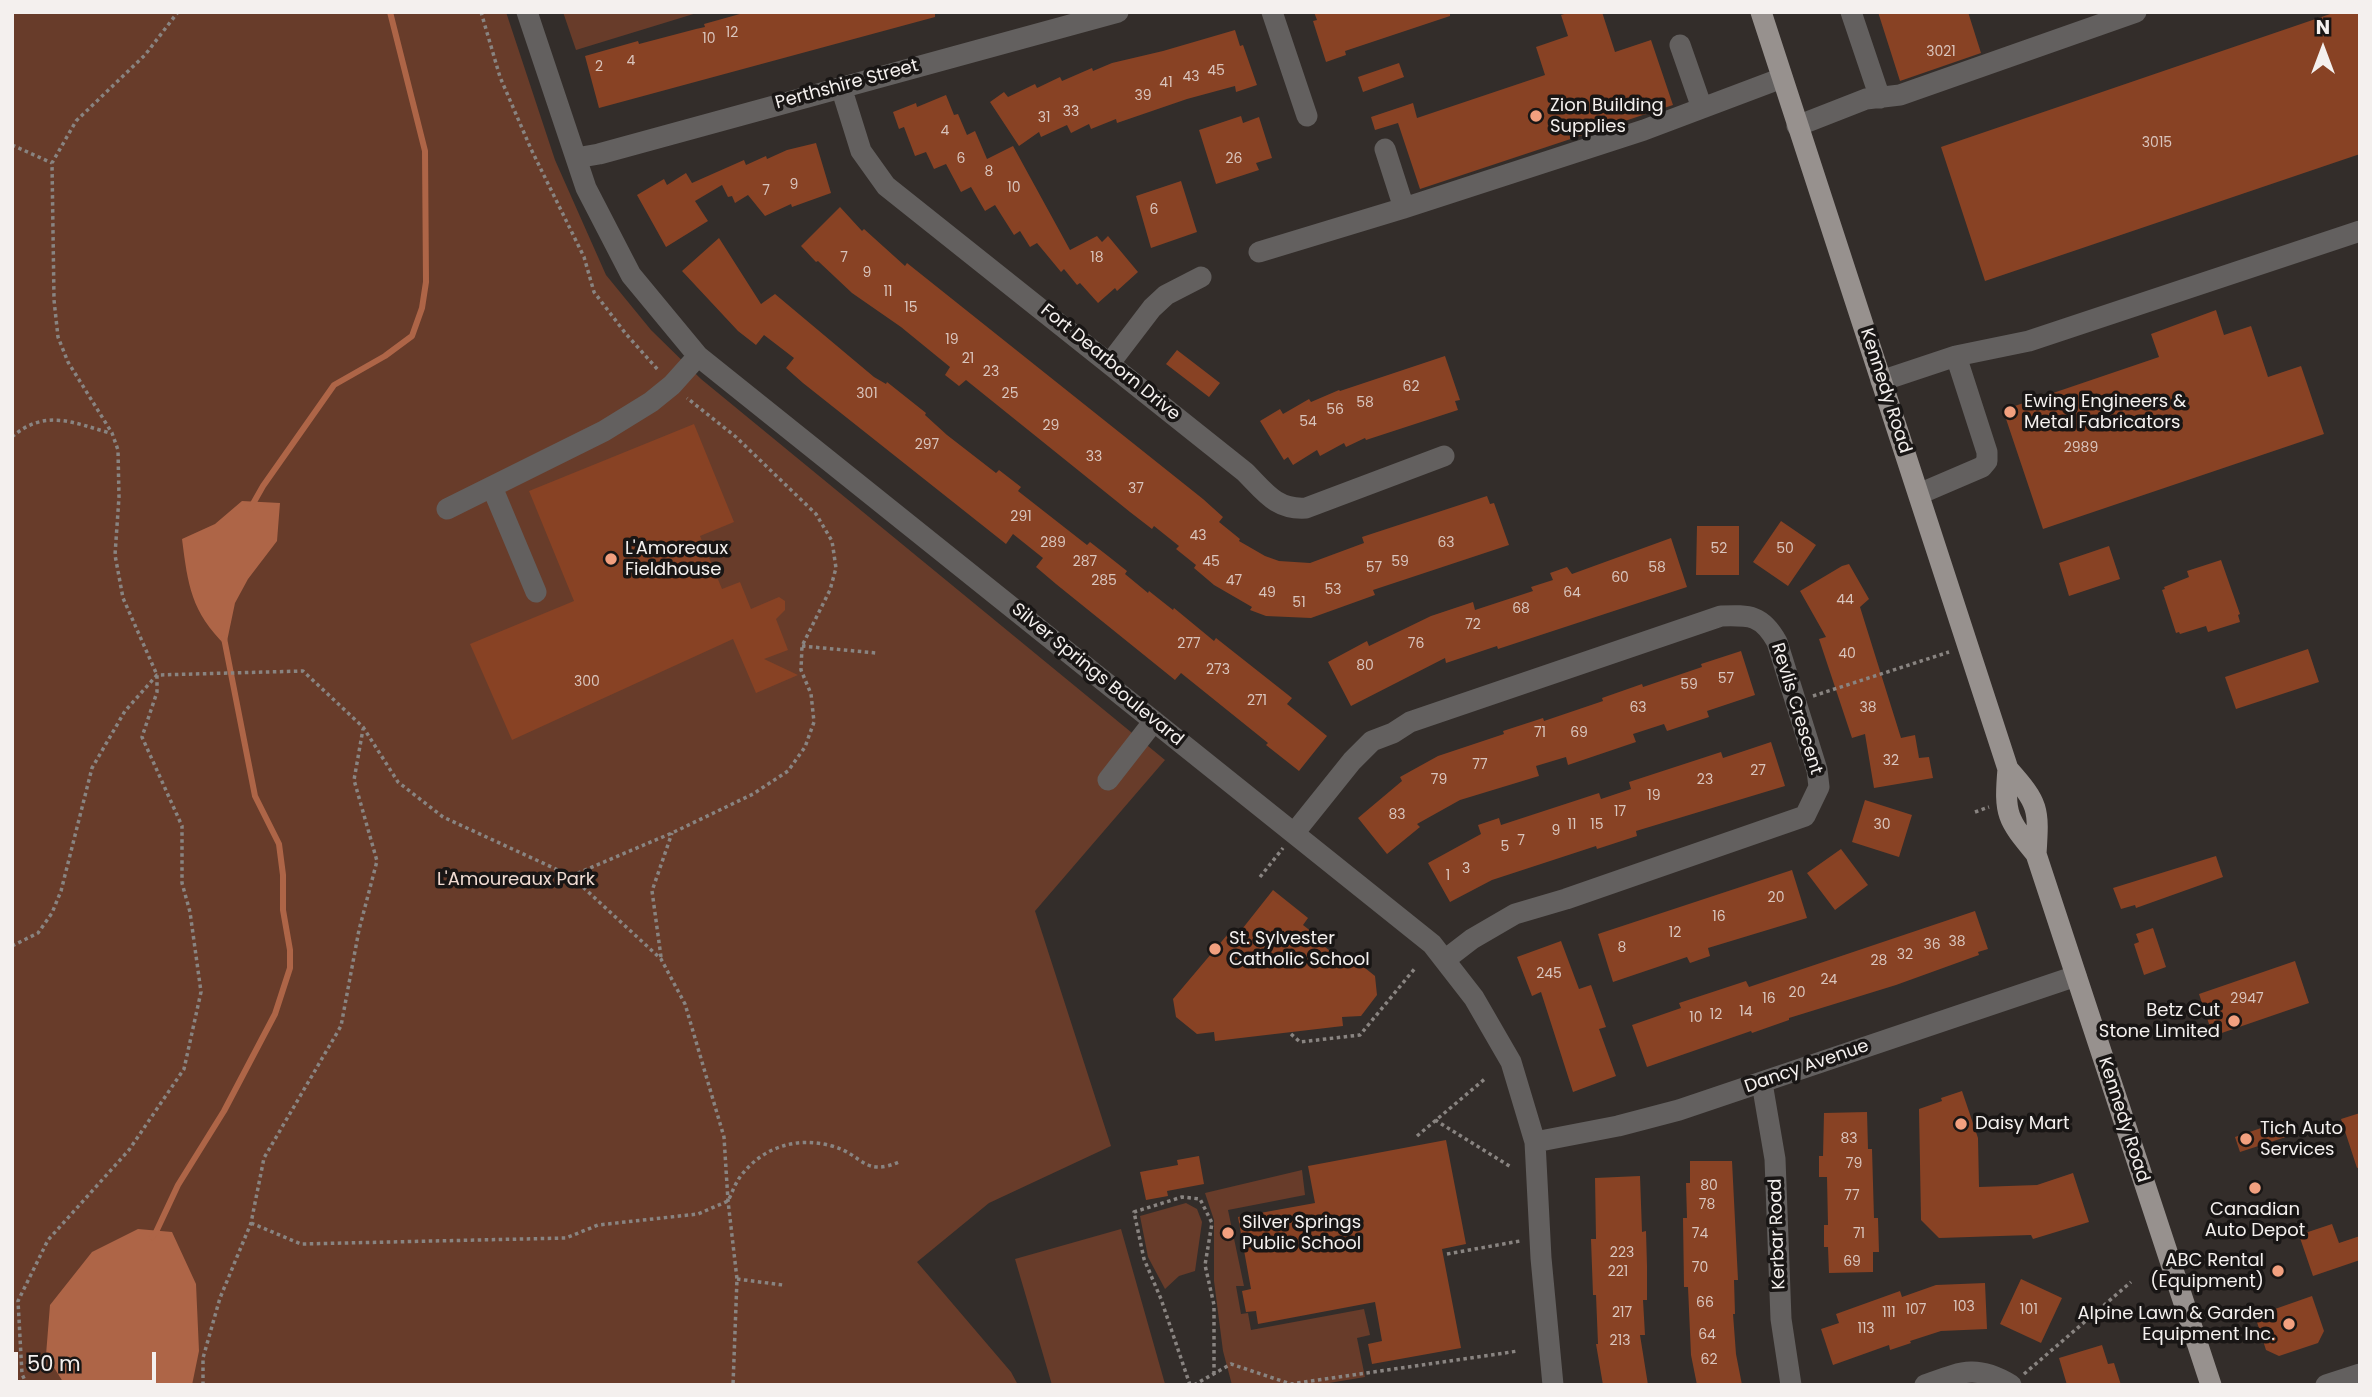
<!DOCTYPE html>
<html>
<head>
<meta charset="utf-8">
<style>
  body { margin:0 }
  #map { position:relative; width:2372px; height:1397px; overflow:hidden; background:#332d2a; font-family:Poppins,sans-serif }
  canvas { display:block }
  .frame { position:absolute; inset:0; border:14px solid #f4f0ee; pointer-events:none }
  .north { position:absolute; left:2288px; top:14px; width:70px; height:70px; -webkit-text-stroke:5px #191615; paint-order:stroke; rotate:0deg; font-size:19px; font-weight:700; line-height:28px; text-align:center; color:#f4f0ee }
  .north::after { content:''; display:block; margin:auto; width:24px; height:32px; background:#f4f0ee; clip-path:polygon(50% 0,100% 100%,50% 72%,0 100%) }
  .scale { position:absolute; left:14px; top:1352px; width:142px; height:32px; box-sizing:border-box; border:4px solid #f4f0ee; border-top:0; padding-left:9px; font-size:21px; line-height:24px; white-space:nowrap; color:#f4f0ee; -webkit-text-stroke:5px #191615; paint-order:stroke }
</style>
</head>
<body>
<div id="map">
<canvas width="2372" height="1397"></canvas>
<div class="frame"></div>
<div class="north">N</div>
<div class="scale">50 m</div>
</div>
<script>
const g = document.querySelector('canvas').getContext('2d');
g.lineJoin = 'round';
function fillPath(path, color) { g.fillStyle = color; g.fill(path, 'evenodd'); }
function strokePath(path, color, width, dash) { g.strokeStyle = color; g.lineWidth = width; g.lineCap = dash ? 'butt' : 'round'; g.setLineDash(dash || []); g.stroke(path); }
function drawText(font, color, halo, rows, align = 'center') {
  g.font = font + ' Poppins,sans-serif'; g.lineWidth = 7; g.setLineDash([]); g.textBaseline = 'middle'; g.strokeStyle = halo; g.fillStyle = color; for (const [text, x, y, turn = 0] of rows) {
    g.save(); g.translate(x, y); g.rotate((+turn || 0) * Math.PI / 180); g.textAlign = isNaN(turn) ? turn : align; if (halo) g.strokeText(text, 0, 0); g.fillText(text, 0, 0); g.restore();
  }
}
const green = new Path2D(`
  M12,12H506L555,160L606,275L651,330L701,379L1165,760L1035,911L1111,1146L989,1203L917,1262L1011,1372L1018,1385H12Z
  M563,12H700L576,50Z
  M1302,1170L1305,1195L1228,1210L1244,1286H1236L1241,1314L1248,1313L1251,1330L1364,1309L1370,1335L1357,1338L1365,1377L1317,1385H1232L1223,1351L1214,1281V1220L1205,1193Z
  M1186,1203L1197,1209L1202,1222L1195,1271L1179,1276L1165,1289L1148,1257L1140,1216Z
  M1121,1229L1165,1384L1052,1385L1015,1259Z`);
const water = new Path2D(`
  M242,501L280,503L277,541L248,579L235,603L226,646C191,611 188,586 182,539L215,524Z
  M138,1229L172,1232L196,1284L199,1351L192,1385H65L46,1355L50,1305L92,1252Z`);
const stream = new Path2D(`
  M250,509L263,486L334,385L385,356L412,336L422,308L426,282L425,151L390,12
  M152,1237L156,1232L178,1185L224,1111L275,1014L290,968V950L283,910V875L279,844L255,796L224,638`);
const building = new Path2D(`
  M747,12H935V17L599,108L585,56L638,41L639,44L696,29L705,27L704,24Z
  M1314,12H1450V16L1345,51L1346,55L1326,62L1313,21L1317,20Z
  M1571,12H1602L1615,52L1651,40L1673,105L1420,189L1398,123L1375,130L1371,117L1413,103L1417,118L1545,75L1536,47L1568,36L1561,15Z
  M1878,12H1968L1981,53L1900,81Z
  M2336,12H2360V154L1985,281L1941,147Z
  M1235,30L1240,46L1243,45L1257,85L1236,92L1235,86L1187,99L1117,123L1116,119L1091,129L1089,124L1071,133L1067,125L1041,137L1039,132L1019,146L990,102L1004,92L1008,97L1035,84L1037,88L1060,77L1062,81L1092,68L1093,71L1112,63L1163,51Z
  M1399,63L1404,77L1363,92L1358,77Z
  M946,95L954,115L958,114L967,135L975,131L987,159L1013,146L1070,250L1097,236L1102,242L1108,236L1138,272L1117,291L1115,288L1098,303L1080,283L1077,285L1064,269L1061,272L1037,243L1030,247L1020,231L1014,235L995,205L985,211L971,187L961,192L946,164L934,169L926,152L915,156L904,127L899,129L893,112L916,103L917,107Z
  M1241,116L1243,123L1259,117L1272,158L1256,163L1259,170L1216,184L1199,130Z
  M816,143L831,193L792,207L791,204L765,216L748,195L735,203L732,196L728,197L722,185L695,201L708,221L666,247L637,195L664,179L667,185L686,173L692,183L744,160L746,165L766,156L767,159L787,150Z
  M1181,181L1197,232L1151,248L1136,196Z
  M840,207L862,231L864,229L905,266L907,263L1203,499L1223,517L1219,522L1240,539L1239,541L1265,556L1279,561L1310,563L1364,543L1362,537L1487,496L1490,504L1494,503L1509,545L1373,590L1375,595L1311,618L1266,616L1250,610L1252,607L1214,585L1194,568L1196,565L1176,549L1179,546L1154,526L1152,529L1130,512L966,380L959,386L945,375L950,367L901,327L852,293L818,261L816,262L801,246Z
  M719,238L761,304L775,294L874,377L886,384L887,382L926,413L925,415L947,435L996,473L999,470L1021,487L1018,491L1087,545L1090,542L1108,556L1127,571L1125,574L1148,593L1149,591L1173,610L1174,608L1214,641L1216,638L1292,698L1287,704L1327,736L1299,771L1266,745L1268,743L1181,673L1175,680L1056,584L1036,567L1043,558L1013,534L1006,544L803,383L786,368L794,358L764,335L756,345L738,331L682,271Z
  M2216,310L2224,335L2251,326L2268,377L2301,366L2324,434L2043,529L2003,410L2159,357L2151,334Z
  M1177,350L1220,383L1209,397L1166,364Z
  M1445,356L1460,400L1455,401L1458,410L1366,440L1365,438L1346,447L1344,443L1320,456L1317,450L1293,465L1288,457L1284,460L1260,421L1280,409L1283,414L1309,399L1311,402L1339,390L1340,391Z
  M694,424L734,522L700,536L722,589L740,582L751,609L779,597L785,601V610L776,619L788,650L764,659L798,675L756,693L733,639L512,740L470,644L574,601L529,491Z
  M1781,521L1816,545L1788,586L1753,562Z
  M1697,526H1739V575H1696Z
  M1671,538L1687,587L1498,649L1497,646L1446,663L1445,658L1351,706L1328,662L1367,641L1369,646L1431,616L1473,602L1475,610L1533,591L1531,587L1553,580L1550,573L1567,567L1572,574Z
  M2109,546L2120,579L2069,596L2059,563Z
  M2221,560L2240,614L2238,615L2240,622L2208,632L2206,626L2180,634L2179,632L2176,633L2162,590L2165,589L2164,587L2189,577L2187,571Z
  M1849,564L1869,599L1860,607L1901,738L1915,735L1919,758L1929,757L1933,778L1874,788L1865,734L1852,738L1819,639L1826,637L1800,591L1842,566Z
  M2308,649L2319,682L2236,709L2225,677Z
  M1741,651L1755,695L1707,711L1709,717L1667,731L1664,724L1633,734L1636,742L1568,765L1566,757L1536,766L1539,776L1460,800L1417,824L1420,827L1387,854L1358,818L1402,781L1400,777L1438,756L1504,734L1503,731L1543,718L1544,721L1603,701L1602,698L1642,684L1643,687L1702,667L1701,664Z
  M1771,742L1785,786L1636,831L1637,836L1597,849L1596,846L1492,880L1450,902L1428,863L1481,834L1478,825L1499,818L1501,825L1599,793L1601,799L1631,789L1629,782L1721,752L1723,758Z
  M1865,800L1912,815L1899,857L1852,842Z
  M1841,849L1868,885L1835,910L1807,873Z
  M2216,856L2223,877L2136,908L2135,905L2121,909L2113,888Z
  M1792,870L1807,918L1708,948L1710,956L1690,963L1687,957L1613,982L1598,934Z
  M1273,890L1308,918L1303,925L1317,936L1315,939L1344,962L1355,960L1375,976L1377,995L1361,1016L1342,1017L1343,1026L1215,1041L1214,1032L1197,1034L1176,1017L1173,999L1233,928L1239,933Z
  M1975,911L1988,949L1978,952L1979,955L1896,985L1789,1018V1020L1752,1033L1751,1031L1647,1067L1632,1025L1681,1008L1679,1003L1746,981L1749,987Z
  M2153,928L2166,967L2144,975L2134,944L2139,942L2136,934Z
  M1561,941L1579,989L1591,985L1606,1027L1599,1029L1616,1076L1573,1092L1541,992L1532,996L1517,957Z
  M2295,961L2309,1003L2213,1036L2199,994Z
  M1962,1091L1978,1138L1979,1187L2037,1185L2073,1173L2089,1222L2033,1239L2031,1235L1939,1238L1921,1220L1919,1109L1942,1101L1941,1098Z
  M1867,1112L1868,1149H1872L1874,1218H1878L1879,1252H1873V1272L1829,1273L1828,1247H1824V1225H1828L1827,1177H1819V1156H1823L1824,1113Z
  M2360,1113V1167L2357,1168L2341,1119Z
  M2290,1118L2295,1134L2240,1152L2235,1137Z
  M1446,1140L1466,1244L1442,1249L1461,1348L1372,1364L1368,1344L1382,1341L1375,1302L1258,1324L1256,1311L1246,1312L1242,1291L1251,1289L1238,1217L1315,1203L1308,1166Z
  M1199,1156L1204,1184L1167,1191L1168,1196L1146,1200L1140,1172L1178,1165L1177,1160Z
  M1690,1161H1732L1738,1280H1734L1735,1314H1733L1736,1354L1742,1385H1697L1691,1355L1688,1287H1684L1683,1218H1687L1686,1183H1690Z
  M1640,1176L1642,1232L1646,1231L1647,1266V1300H1643L1645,1335H1640L1648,1385H1603L1596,1344H1598L1596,1295H1593L1591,1239H1596L1595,1178Z
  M2332,1224L2339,1243L2360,1236V1260L2313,1276L2299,1235Z
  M2021,1279L2062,1298L2041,1343L2000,1324Z
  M1985,1283L1987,1329L1941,1331L1910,1341L1911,1343L1890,1350L1889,1345L1833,1365L1821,1329L1839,1323L1836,1314L1900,1291L1902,1297L1936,1285Z
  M2312,1296L2324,1331L2318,1343L2279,1356L2266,1350L2255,1316Z
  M2102,1345L2108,1364L2114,1363L2121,1385H2067L2059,1358Z`);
const path = new Path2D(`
  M481,12L500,77L531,149L584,257L594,292L626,334L659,371
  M12,145L52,163
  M12,437C45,408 74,423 110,433
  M802,646L876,653
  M1813,696L1949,652
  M1975,812L1989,807
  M571,876L672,833L753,794L788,771L805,747L814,722L811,694L801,670L802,646L830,590L836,568L832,541L816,514L736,437L687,398
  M1260,877L1283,848
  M12,946L38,933L52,913L61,891L92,768L125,711L157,675L303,671L363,727L398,782L443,817L571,876L661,959L685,1004L724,1137L728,1201L737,1279L733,1385
  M661,957L652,891L672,833
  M1291,1034L1300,1042L1360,1035L1416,967
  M1435,1120L1511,1167
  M1417,1136L1486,1078
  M251,1223L301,1244L566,1238L598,1225L698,1214L728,1201C732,1193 735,1184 740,1177C762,1147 797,1136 832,1146C864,1155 864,1178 901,1161
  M1447,1254L1520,1241
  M737,1279L783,1285
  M2024,1374L2131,1282
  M27,1385L22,1374L18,1301L48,1240L129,1150L184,1069L201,992L190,912L182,883V826L142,737L157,692V675L123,598L115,555L119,497L118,450L112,433L68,362L58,337L54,300L52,163L76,121L145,55L178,12
  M203,1385V1358L220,1298L251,1223L264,1158L341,1026L359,930L377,861L354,780L363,729
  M1190,1385L1161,1299L1144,1259L1134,1212L1182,1197L1200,1199L1212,1223L1205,1265L1214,1305V1374
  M1194,1385L1231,1364L1291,1384L1518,1351`);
const minor = new Path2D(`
  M527,12L586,188L631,275L698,356L1432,944L1474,998L1511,1062L1535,1142L1541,1258L1553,1385
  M1272,12L1307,116
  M1851,12L1880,98
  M1680,45L1702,108
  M841,87L861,151L886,186L1245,472C1265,492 1276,510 1306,508L1444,456
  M1797,126L1866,99L1900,95L2136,12
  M1385,149L1404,208
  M576,158L599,154L1118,12
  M1259,252L1404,208L1644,130L1782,78
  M1956,356L2029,341L2360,231
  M1110,363L1152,308L1166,295L1201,277
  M1881,381L1956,356L1987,452V461L1982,467L1919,494
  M492,487L536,592
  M447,509L604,431L651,402L672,385L698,356
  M1108,780L1154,721
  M1295,832L1352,761L1372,741L1393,733L1410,722L1721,616C1750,615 1762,615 1777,642L1817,770L1819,787L1805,816L1566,899L1515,914L1472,939L1446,959
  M1762,1083L1775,1159L1781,1319L1791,1385
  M1535,1142L1618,1126L1679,1110L2076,976
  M1925,1385C1961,1372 1976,1364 2011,1385
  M2326,1385L2360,1374`);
const major = new Path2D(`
  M1761,12L2008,769C2039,804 2039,808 2036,854
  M2008,769C2004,815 2007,819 2036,854L2211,1385`);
const markers = [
  [1536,116,7,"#f2a07f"],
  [2010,412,7,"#f2a07f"],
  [611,559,7,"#f2a07f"],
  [1215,949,7,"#f2a07f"],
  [2234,1021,7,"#f2a07f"],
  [1961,1124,7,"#f2a07f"],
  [2246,1139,7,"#f2a07f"],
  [2255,1188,7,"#f2a07f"],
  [1228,1233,7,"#f2a07f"],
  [2278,1271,7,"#f2a07f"],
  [2289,1324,7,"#f2a07f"]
];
const numberNames = [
  ["12",732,33],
  ["10",709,39],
  ["3021",1941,52],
  ["4",631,61],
  ["2",599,67],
  ["45",1216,71],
  ["43",1191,77],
  ["41",1166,83],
  ["39",1143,96],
  ["33",1071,112],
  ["31",1044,118],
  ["4",945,131],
  ["3015",2157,143],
  ["6",961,159],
  ["26",1234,159],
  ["8",989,172],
  ["9",794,185],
  ["10",1014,188],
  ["7",766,191],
  ["6",1154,210],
  ["7",844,258],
  ["18",1097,258],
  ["9",867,273],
  ["11",888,292],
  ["15",911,308],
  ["19",952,340],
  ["21",968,359],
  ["23",991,372],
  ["62",1411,387],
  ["301",867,394],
  ["25",1010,394],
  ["58",1365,403],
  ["56",1335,410],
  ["54",1308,422],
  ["29",1051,426],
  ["297",927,445],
  ["2989",2081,448],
  ["33",1094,457],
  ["37",1136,489],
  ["291",1021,517],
  ["43",1198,536],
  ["289",1053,543],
  ["63",1446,543],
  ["52",1719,549],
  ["50",1785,549],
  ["287",1085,562],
  ["45",1211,562],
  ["59",1400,562],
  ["57",1374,568],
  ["58",1657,568],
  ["60",1620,578],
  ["285",1104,581],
  ["47",1234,581],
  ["53",1333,590],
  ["49",1267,593],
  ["64",1572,593],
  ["44",1845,600],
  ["51",1299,603],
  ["68",1521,609],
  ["72",1473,625],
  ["277",1189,644],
  ["76",1416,644],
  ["40",1847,654],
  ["80",1365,666],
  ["273",1218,670],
  ["57",1726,679],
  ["300",587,682],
  ["59",1689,685],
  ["271",1257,701],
  ["63",1638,708],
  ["38",1868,708],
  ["71",1540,733],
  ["69",1579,733],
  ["32",1891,761],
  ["77",1480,765],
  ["27",1758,771],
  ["79",1439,780],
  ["23",1705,780],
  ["19",1654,796],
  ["17",1620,812],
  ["83",1397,815],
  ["11",1572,825],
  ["15",1597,825],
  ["30",1882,825],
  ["9",1556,831],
  ["7",1521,841],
  ["5",1505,847],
  ["3",1466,869],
  ["1",1448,876],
  ["20",1776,898],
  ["16",1719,917],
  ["12",1675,933],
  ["38",1957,942],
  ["36",1932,945],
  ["8",1622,948],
  ["32",1905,955],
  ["28",1879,961],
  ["245",1549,974],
  ["24",1829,980],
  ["20",1797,993],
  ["16",1769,999],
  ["2947",2247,999],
  ["14",1746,1012],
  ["12",1716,1015],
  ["10",1696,1018],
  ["83",1849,1139],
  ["79",1854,1164],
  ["80",1709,1186],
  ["77",1852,1196],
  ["78",1707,1205],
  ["74",1700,1234],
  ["71",1859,1234],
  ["223",1622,1253],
  ["69",1852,1262],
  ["70",1700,1268],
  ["221",1618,1272],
  ["66",1705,1303],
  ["103",1964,1307],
  ["107",1916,1310],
  ["101",2029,1310],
  ["217",1622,1313],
  ["111",1889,1313],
  ["113",1866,1329],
  ["64",1707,1335],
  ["213",1620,1341],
  ["62",1709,1360]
];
const streetNames = [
  ["Perthshire Street",847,85,-15],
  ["Fort Dearborn Drive",1110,363,39],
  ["Kennedy Road",1885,391,72],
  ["Silver Springs Boulevard",1097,675,39],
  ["Revlis Crescent",1796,709,73],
  ["Dancy Avenue",1807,1067,-19],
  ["Kennedy Road",2123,1120,72],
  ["Kerbar Road",1778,1234,-92]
];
const poiNames = [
  ["Zion Building",1550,106],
  ["Supplies",1550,127],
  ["Ewing Engineers &",2024,402],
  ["Metal Fabricators",2024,423],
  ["L'Amoreaux",625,549],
  ["Fieldhouse",625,570],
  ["St. Sylvester",1229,939],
  ["Catholic School",1229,960],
  ["Betz Cut",2220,1011,"right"],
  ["Stone Limited",2220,1032,"right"],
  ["Daisy Mart",1975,1124],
  ["Tich Auto",2260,1129],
  ["Services",2260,1150],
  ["Canadian",2255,1210,"center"],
  ["Auto Depot",2255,1231,"center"],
  ["Silver Springs",1242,1223],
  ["Public School",1242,1244],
  ["ABC Rental",2264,1261,"right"],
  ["(Equipment)",2264,1282,"right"],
  ["Alpine Lawn & Garden",2275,1314,"right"],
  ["Equipment Inc.",2275,1335,"right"]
];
const parkNames = [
  ["L'Amoureaux Park",516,880]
];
fillPath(green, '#683c2a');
fillPath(water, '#ae6547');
strokePath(stream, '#ae6547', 6);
fillPath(building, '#884224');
strokePath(path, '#898481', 3.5, [3.5, 3.5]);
strokePath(minor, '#63605f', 21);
strokePath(major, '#97918e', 21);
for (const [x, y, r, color] of markers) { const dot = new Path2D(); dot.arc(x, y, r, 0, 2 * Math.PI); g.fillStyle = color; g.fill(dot); strokePath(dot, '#191615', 2.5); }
drawText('14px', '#d9c4bc', null, numberNames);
drawText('18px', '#f4f0ee', '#191615', streetNames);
drawText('18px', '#f4f0ee', '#191615', poiNames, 'left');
drawText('18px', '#f0dbd2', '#191615', parkNames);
</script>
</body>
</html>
